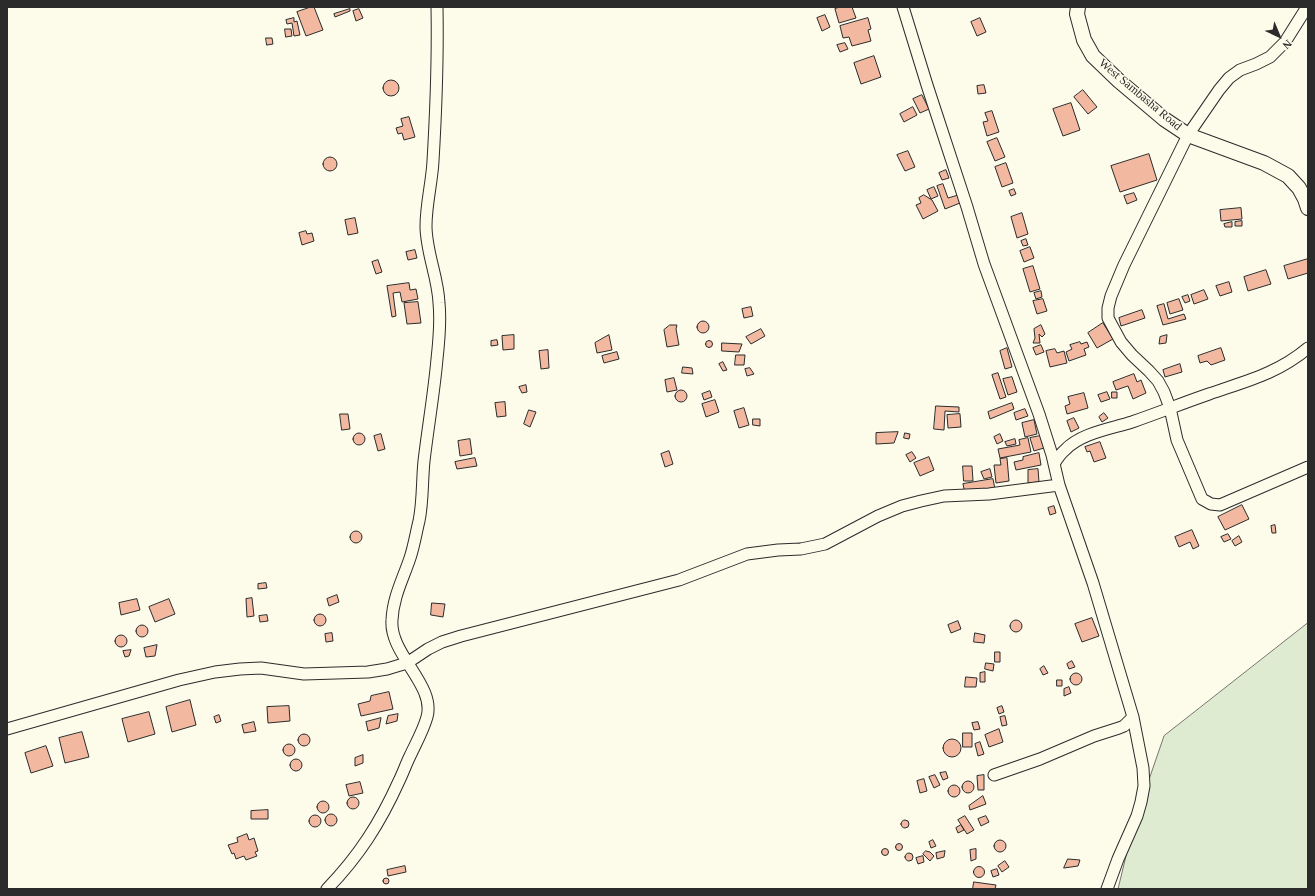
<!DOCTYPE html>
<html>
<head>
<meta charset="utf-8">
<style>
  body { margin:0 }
  #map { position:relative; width:1315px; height:896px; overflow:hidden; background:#fdfbea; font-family:"Times New Roman",serif }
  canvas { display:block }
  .frame { position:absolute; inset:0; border:8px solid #2b2b2b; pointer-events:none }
  .north { position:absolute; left:1259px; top:16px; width:40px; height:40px; -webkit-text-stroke:3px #fdfbea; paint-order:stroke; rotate:136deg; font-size:11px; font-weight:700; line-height:16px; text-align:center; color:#2b2b2b }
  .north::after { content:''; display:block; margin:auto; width:14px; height:18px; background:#2b2b2b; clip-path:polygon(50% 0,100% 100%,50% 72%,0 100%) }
</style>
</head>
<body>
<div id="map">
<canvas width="1315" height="896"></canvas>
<div class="frame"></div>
<div class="north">N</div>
</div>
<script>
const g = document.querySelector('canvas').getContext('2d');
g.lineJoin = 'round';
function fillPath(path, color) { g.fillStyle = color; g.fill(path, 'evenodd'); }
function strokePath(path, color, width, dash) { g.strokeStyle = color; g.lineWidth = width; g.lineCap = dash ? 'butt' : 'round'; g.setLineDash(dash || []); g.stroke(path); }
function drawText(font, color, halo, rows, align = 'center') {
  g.font = font + ' "Times New Roman",serif'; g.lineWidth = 3; g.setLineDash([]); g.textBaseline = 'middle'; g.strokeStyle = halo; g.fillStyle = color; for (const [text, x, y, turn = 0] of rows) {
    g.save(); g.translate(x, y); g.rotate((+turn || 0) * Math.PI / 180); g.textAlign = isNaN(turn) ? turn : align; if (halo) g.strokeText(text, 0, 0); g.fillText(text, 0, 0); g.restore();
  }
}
const green = new Path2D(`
  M1308,623V889H1118L1134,823L1164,736Z`);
const building = new Path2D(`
  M311,7H314L323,30L306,36L297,12Z
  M840,7H852L856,18L839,23L835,9Z
  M350,9V11L335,17L334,14Z
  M359,9L363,18L356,21L353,11Z
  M825,15L830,27L822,31L817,18Z
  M294,18V22L297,21L300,35L294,36L292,23L287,24L286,20Z
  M868,18L871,29L868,30L871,41L852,46L849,37L843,38L840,26Z
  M980,18L986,32L977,36L971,22Z
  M285,29H291L292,36L286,37Z
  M266,38H272L273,44L267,45Z
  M845,43L848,49L840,52L837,45Z
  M874,56L881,77L861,84L854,63Z
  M383 88a8 8 0 1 1 16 0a8 8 0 1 1-16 0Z
  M984,85L986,93L978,94L977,86Z
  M1083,90L1097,107L1088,114L1074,97Z
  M922,95L929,109L920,113L913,99Z
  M1071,103L1080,130L1063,136L1053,109Z
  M913,107L917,115L904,122L900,114Z
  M992,111L999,132L987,136L983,122L988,121L985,113Z
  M409,117L415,137L404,140L402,133L398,134L396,128L403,126L401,119Z
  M997,138L1005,157L995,161L987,142Z
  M908,151L915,167L905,171L897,155Z
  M1149,154L1157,180L1120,192L1111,166Z
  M323 164a7 7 0 1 1 14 0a7 7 0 1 1-14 0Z
  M1006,163L1013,183L1002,187L995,167Z
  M946,170L949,178L942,180L939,173Z
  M943,184L948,198L958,195L960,203L945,209L937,186Z
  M934,187L938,196L931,199L927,190Z
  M1014,189L1016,194L1011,196L1009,191Z
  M1134,193L1137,200L1127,204L1124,196Z
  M924,195L932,200L938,211L923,219L916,205L921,203L919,198Z
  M1241,208L1242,219L1221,221L1220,210Z
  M1022,213L1028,234L1017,238L1011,217Z
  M355,218L358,233L348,235L345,220Z
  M1242,221V226H1235V222Z
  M1232,222V227H1225L1224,224Z
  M306,231L307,234L312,233L314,241L302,245L299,233Z
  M1026,239L1028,245L1023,246L1021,241Z
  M1030,247L1034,258L1024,262L1020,251Z
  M415,250L417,258L408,260L406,252Z
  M1308,259V273L1288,279L1284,266Z
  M378,260L382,272L376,274L372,262Z
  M1033,266L1040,289L1030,292L1023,269Z
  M1266,270L1271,284L1248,291L1244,277Z
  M1229,282L1232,292L1220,296L1216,286Z
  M409,283L410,290L416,289L418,299L402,302L400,292L393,293L396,316L392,317L387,286Z
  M1204,290L1208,299L1194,304L1191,295Z
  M1041,291L1042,297L1036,299L1034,293Z
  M1188,295L1190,301L1185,303L1182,297Z
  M1043,299L1047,311L1037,314L1033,301Z
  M1179,299L1183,310L1170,314L1167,303Z
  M418,302L421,323L407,324L404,303Z
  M1164,304L1168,319L1184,314L1186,319L1163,325L1157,306Z
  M751,307L753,316L744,318L742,309Z
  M1142,310L1145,318L1121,326L1119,318Z
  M697 327a6 6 0 1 1 12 0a6 6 0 1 1-12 0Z
  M1103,323L1113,339L1097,348L1088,333Z
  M670,325H677L676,329L679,345L667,347L664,330Z
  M1041,325L1045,334L1042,337L1039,334L1040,343H1033L1035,338L1034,329Z
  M761,329L765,336L751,344L746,337Z
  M514,335V349L503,350L502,336Z
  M609,335L612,350L597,353L595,343Z
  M1167,335L1166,343L1159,344L1160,337Z
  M497,340L498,345L491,346V341Z
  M705.5 344a3.5 3.5 0 1 1 7 0a3.5 3.5 0 1 1-7 0Z
  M1080,342L1081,344L1087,342L1089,347L1084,349L1086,355L1069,361L1066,352L1072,349L1070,345Z
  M722,343L742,344L739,352L722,351Z
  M1041,345L1044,352L1036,355L1033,348Z
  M1007,348L1012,367L1005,369L1000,351Z
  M1221,348L1225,360L1211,365L1207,361L1200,363L1198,356Z
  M1055,349L1057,353L1064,351L1067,363L1050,367L1046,351Z
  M548,350L549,368L541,369L539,351Z
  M617,352L619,359L604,363L602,356Z
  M736,355H745L744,365H735Z
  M723,362L727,370L723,371L719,364Z
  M1180,364L1182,372L1165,377L1163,370Z
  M683,367L692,368L693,374L682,373Z
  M750,368L754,374L747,376L745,369Z
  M998,373L1006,397L1000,399L992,375Z
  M1134,374L1137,382L1141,380L1146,393L1133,399L1128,386L1116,390L1113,382Z
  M1012,377L1017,392L1008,395L1003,379Z
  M674,378L677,390L667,392L665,380Z
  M526,385L527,392L522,393L519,387Z
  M675 396a6 6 0 1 1 12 0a6 6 0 1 1-12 0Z
  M710,391L712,397L704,400L702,394Z
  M1107,392L1110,399L1101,402L1098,395Z
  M1112,392H1117V398H1112Z
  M1084,393L1088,408L1067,414L1065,406L1070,404L1068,397Z
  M715,400L719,412L706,417L702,404Z
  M505,402L506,416L497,417L495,403Z
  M1012,403L1014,409L990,419L988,412Z
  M936,406L959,407V412L945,411L944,430L934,429Z
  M744,408L749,425L739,428L734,411Z
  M1025,409L1028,416L1016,420L1014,413Z
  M529,410L536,412L530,427L524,424Z
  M1104,413L1108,418L1102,422L1099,417Z
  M340,414H348L350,429L342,430Z
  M960,414L961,427L948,428L947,415Z
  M1074,418L1079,428L1071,432L1067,421Z
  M753,419H760V426L753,425Z
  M1034,420L1037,434L1025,437L1022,423Z
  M898,432L894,443L876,444V433Z
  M905,433L910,434L909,439L904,438Z
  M353 439a6 6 0 1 1 12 0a6 6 0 1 1-12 0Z
  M381,434L385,449L378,451L374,436Z
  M1000,434L1003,441L997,444L994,437Z
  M1040,436L1044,448L1034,451L1030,438Z
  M1028,438L1031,452L1000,458L998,449L1020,445L1019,440Z
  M470,439L472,454L460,456L458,441Z
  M1015,439L1016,444L1007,446L1005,442Z
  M1100,442L1106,458L1094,462L1090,451L1087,452L1085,447Z
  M669,451L673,464L665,467L661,454Z
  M912,452L916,458L910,462L906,455Z
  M1039,453L1041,465L1016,470L1014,462L1023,460V457Z
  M929,457L934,470L920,476L914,463Z
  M475,458L477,466L457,469L455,462Z
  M1007,458L1009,481L996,483L994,465H1001L1000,459Z
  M963,466H972L973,481H964Z
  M990,469L992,477L984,479L981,472Z
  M1038,469L1039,482L1028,483V470Z
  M993,479L995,489L965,494L963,484Z
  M1242,505L1249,519L1225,530L1218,517Z
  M1054,506L1056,513L1050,515L1048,508Z
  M1275,525L1276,533H1272L1271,526Z
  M1192,530L1199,546L1193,549L1190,542L1179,547L1175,537Z
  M350 537a6 6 0 1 1 12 0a6 6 0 1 1-12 0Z
  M1228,534L1231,539L1224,542L1221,537Z
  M1239,536L1242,542L1235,546L1232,541Z
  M266,583L267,588L258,589V584Z
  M337,595L339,602L329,606L327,599Z
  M252,598L254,616L247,617L246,599Z
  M137,599L140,610L121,615L119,603Z
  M169,599L175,614L155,622L149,607Z
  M432,603L445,604L443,617L431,615Z
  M314 620a6 6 0 1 1 12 0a6 6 0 1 1-12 0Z
  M267,615L268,621L260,622L259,616Z
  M1092,618L1099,636L1082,642L1075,624Z
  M1010 626a6 6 0 1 1 12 0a6 6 0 1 1-12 0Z
  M958,621L961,629L951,633L948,625Z
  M136 631a6 6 0 1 1 12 0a6 6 0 1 1-12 0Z
  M332,633L333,641L326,642L325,634Z
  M975,633L985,635L984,643L974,642Z
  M115 641a6 6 0 1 1 12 0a6 6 0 1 1-12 0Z
  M157,645L155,656L146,657L144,648Z
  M131,650L129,656L125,657L123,651Z
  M995,652H1000V662H995Z
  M1072,661L1075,667L1069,669L1067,664Z
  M986,663L994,664L993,671L985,669Z
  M1044,666L1048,673L1043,675L1040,669Z
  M985,672V682H980V673Z
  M1070 679a6 6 0 1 1 12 0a6 6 0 1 1-12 0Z
  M966,677L977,678L976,687H965Z
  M1057,680H1062V686H1057Z
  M1069,687L1071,693L1064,696V689Z
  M389,692L393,709L361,716L358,704L370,701L371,696Z
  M190,700L196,725L172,732L166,707Z
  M289,706L290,721L268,723L267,707Z
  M1002,706L1004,712L999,714L997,708Z
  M149,712L155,734L128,742L122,719Z
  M398,714L397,721L386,724L388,716Z
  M219,715L221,721L216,723L214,717Z
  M1005,716L1007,725L1002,726L1000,717Z
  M381,718L379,728L368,731L366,722Z
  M254,722L256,731L244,733L242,725Z
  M978,722L980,729L974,730L972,723Z
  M999,729L1003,742L989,747L985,735Z
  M82,732L89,757L65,763L59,738Z
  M963,733H972V747H963Z
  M298 740a6 6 0 1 1 12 0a6 6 0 1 1-12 0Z
  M943 748a9 9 0 1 1 18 0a9 9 0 1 1-18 0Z
  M980,742L984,754L978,756L975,744Z
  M283 750a6 6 0 1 1 12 0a6 6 0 1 1-12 0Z
  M46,746L53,766L31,773L25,753Z
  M363,755V763L355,766V758Z
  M290 765a6 6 0 1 1 12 0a6 6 0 1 1-12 0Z
  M946,772L948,778L943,780L940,773Z
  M935,775L940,785L934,788L929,777Z
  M984,775V790H978L977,776Z
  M924,779L927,791L920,793L917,781Z
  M962 787a6 6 0 1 1 12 0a6 6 0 1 1-12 0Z
  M360,782L363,793L349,796L346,785Z
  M948 791a6 6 0 1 1 12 0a6 6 0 1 1-12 0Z
  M983,796L986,804L970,810L969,806Z
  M347 803a6 6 0 1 1 12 0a6 6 0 1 1-12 0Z
  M317 807a6 6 0 1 1 12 0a6 6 0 1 1-12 0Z
  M268,810V819H251V811Z
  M325 820a6 6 0 1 1 12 0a6 6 0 1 1-12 0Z
  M309 821a6 6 0 1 1 12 0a6 6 0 1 1-12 0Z
  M965,816L974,830L967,834L958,820Z
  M986,816L989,822L981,826L978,819Z
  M901 824a4 4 0 1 1 8 0a4 4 0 1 1-8 0Z
  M961,825L964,830L958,833L956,828Z
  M247,834L249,840L254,838L258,851L255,852L257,856L246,860L244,856L236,859L234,853L232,854L228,845L238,842L237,838Z
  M933,840L936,846L931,848L929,842Z
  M994 846a6 6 0 1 1 12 0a6 6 0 1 1-12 0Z
  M895.5 847a3.5 3.5 0 1 1 7 0a3.5 3.5 0 1 1-7 0Z
  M881.5 852a3.5 3.5 0 1 1 7 0a3.5 3.5 0 1 1-7 0Z
  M976,849V859L971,861L970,850Z
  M926,851L930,852L934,856L930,861L923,854Z
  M945,851L944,857L937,859L936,853Z
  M905 857a4 4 0 1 1 8 0a4 4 0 1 1-8 0Z
  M923,856L924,862L918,864L916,858Z
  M1068,859L1080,860L1078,866L1064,868Z
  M1005,861L1009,867L1002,872L998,866Z
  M405,866L406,872L388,876L387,870Z
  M973.5 872a5.5 5.5 0 1 1 11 0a5.5 5.5 0 1 1-11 0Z
  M997,869L999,875L993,877L991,871Z
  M383 881a3 3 0 1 1 6 0a3 3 0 1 1-6 0Z
  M974,882L996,885L995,889H973Z`);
const minor = new Path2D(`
  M903,7L927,85L967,207L984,264L1039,414L1052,455L1059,485L1093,583L1133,717L1143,768L1144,786L1141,802L1137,816L1118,859L1107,889
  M1307,7L1285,42L1270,57L1256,64L1240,70L1229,78L1219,90L1188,135L1124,265L1111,296L1108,308V318L1121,342L1132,355L1149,371L1158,381L1164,392L1170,408L1177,440L1202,499L1211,504L1220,505L1308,467
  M1054,464C1057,459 1060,454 1065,450C1081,433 1110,429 1132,422C1158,413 1183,403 1209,394C1246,381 1277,374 1308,348
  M7,729L179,680L215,672L240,669L261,668L304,674L368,672L387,669L407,663L428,649L442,642L461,636L679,580L747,554L778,550L801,549L825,544L878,516L902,506L921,501L944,496L989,494L1059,485
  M994,775L1040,759L1094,736L1119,728L1124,726L1133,717
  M327,889C359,856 380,823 399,781C403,773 406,764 410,756C416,743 423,731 427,717C436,685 389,654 392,620C393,597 403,579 410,558C414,546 416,533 419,521C423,502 422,481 424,461C428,427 434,393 437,359C439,341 441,322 439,303C438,277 426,252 426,226C426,204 432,182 433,161C436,110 438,58 437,7`);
const tertiary = new Path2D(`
  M1078,7L1077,14L1084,40L1093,56L1119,81L1164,119L1188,135L1264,163L1288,176L1299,188L1305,199L1308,208`);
const streetNames = [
  ["West Sambasha Road",1140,95,40]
];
fillPath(green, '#deebd1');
strokePath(green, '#74746e', 1);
fillPath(building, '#f2b8a0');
strokePath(building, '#2b2b2b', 1);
strokePath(minor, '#2b2b2b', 13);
strokePath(tertiary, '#2b2b2b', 16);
strokePath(minor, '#fdfbea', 11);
strokePath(tertiary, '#fdfbea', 14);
drawText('12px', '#2b2b2b', '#fdfbea', streetNames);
</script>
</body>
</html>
